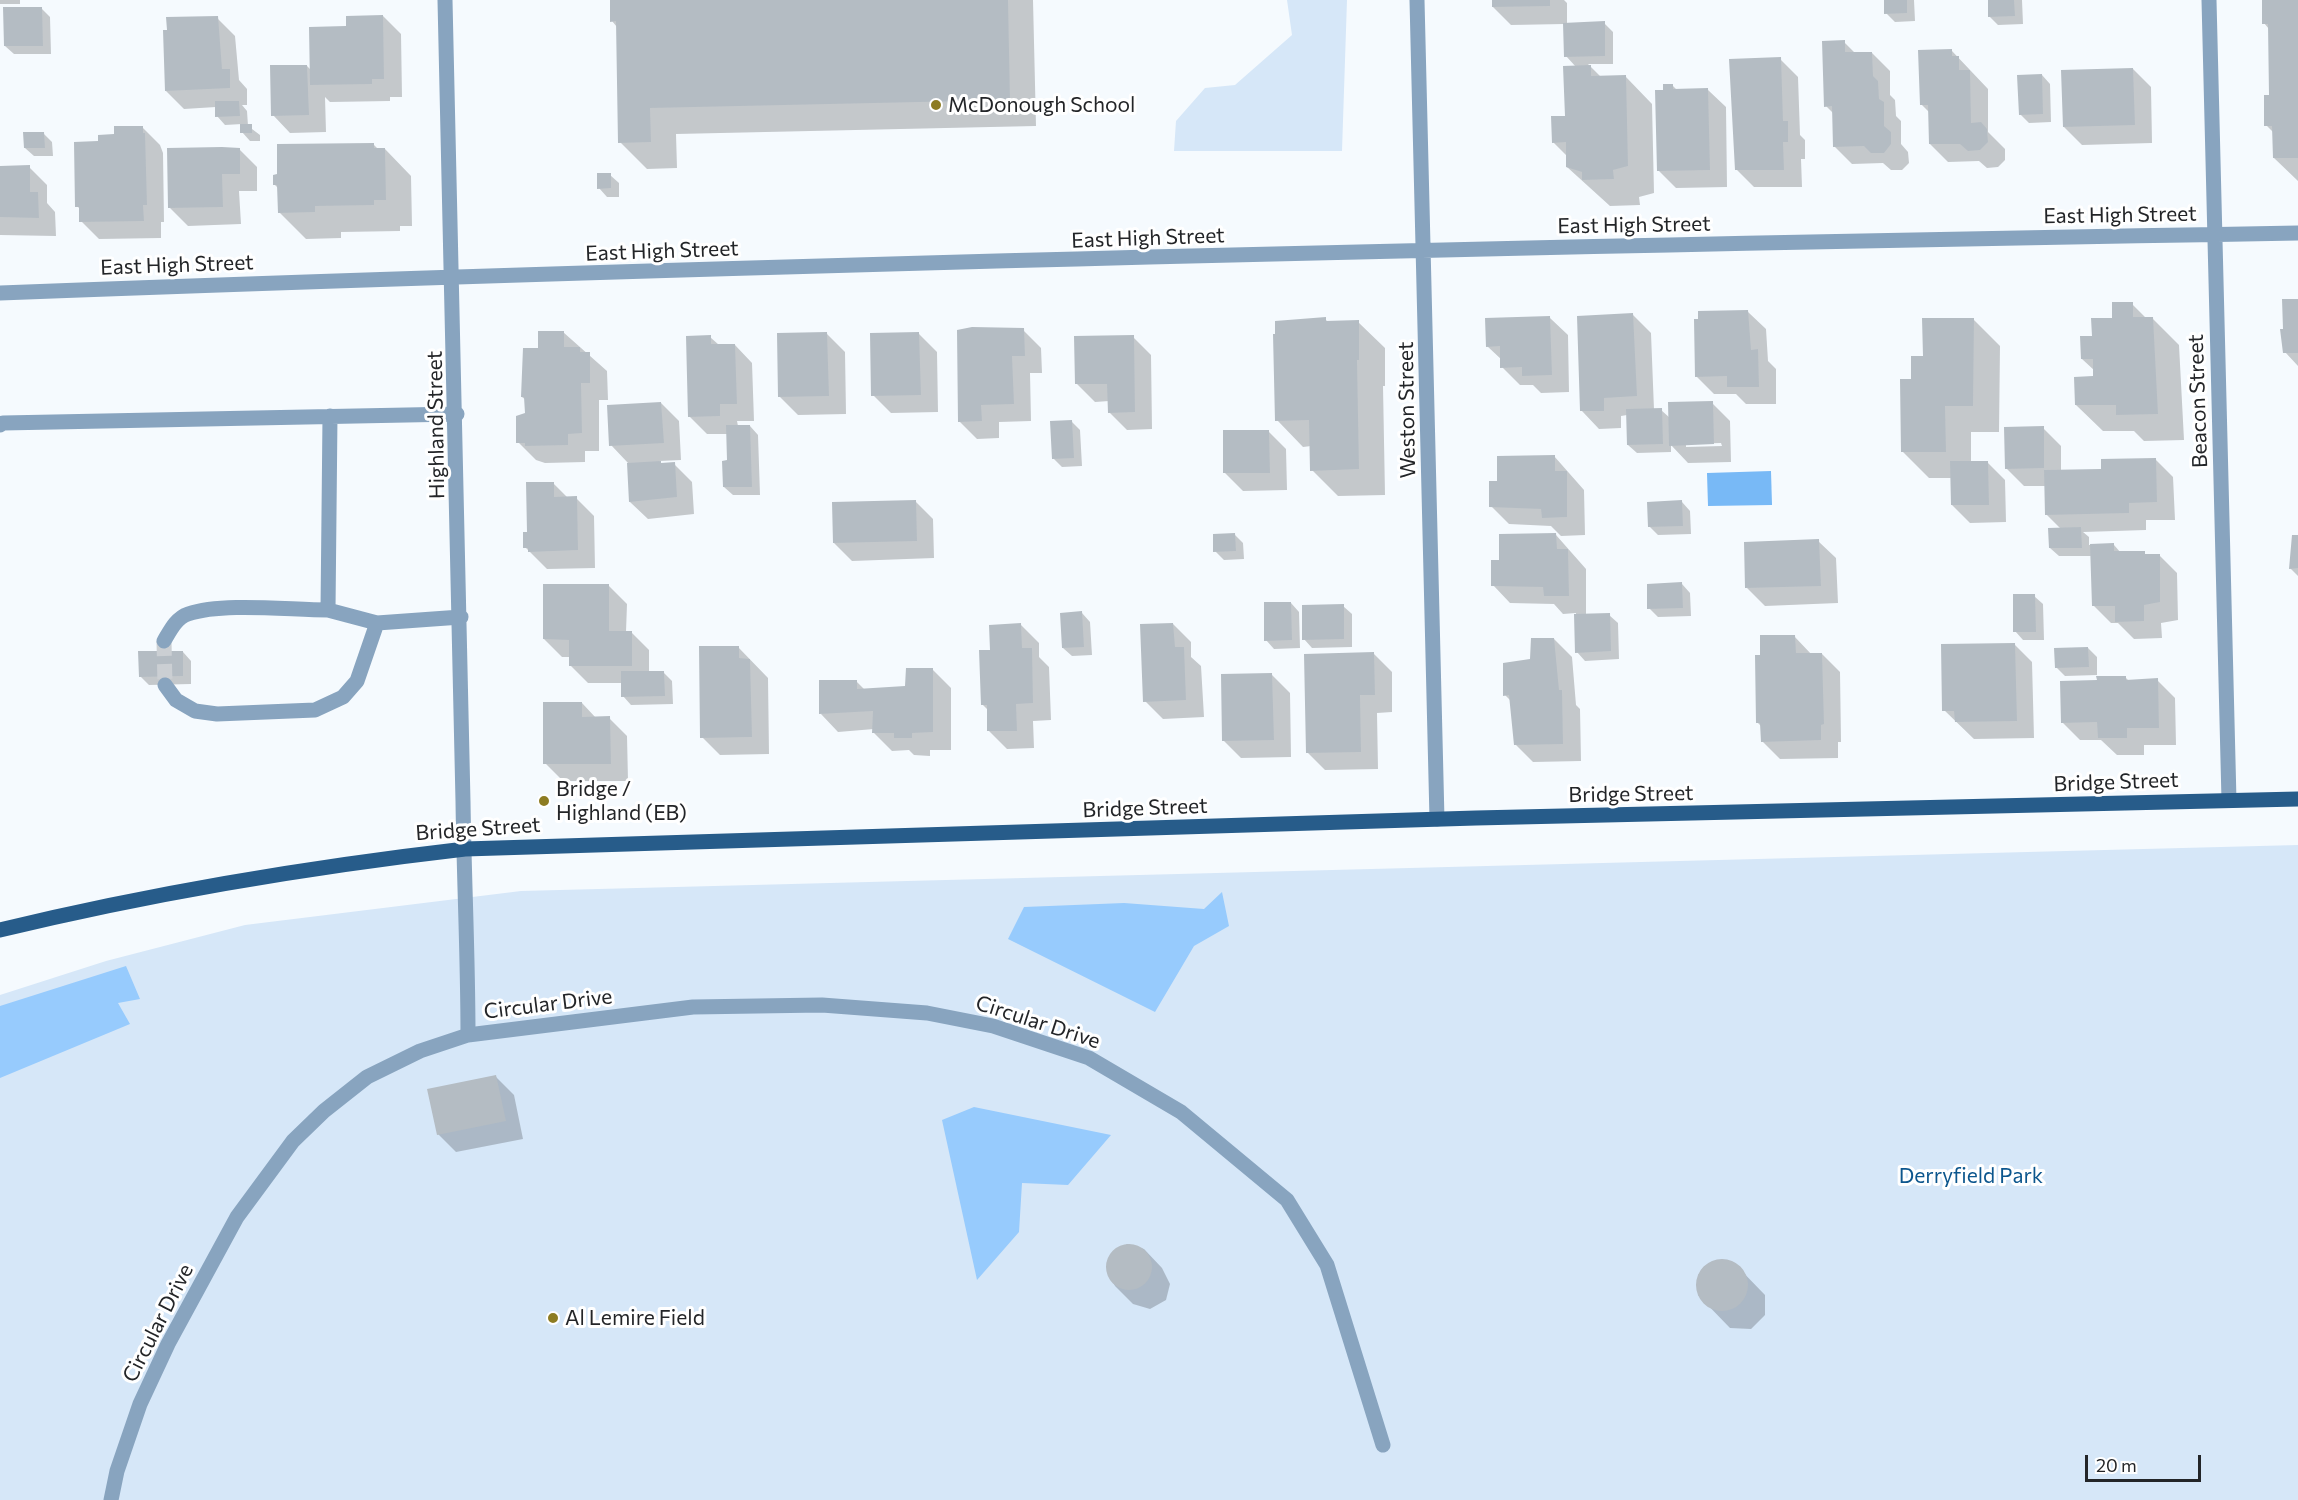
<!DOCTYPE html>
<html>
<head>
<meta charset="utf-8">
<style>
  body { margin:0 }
  #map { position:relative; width:2298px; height:1500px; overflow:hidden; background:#f5fafe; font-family:Commissioner,sans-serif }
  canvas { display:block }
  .scale { position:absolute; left:2085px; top:1455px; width:116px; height:27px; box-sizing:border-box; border:3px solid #232528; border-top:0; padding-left:8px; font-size:18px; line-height:21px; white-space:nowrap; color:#232528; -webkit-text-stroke:4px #fff; paint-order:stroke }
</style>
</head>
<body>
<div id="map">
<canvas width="2298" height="1500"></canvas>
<div class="scale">20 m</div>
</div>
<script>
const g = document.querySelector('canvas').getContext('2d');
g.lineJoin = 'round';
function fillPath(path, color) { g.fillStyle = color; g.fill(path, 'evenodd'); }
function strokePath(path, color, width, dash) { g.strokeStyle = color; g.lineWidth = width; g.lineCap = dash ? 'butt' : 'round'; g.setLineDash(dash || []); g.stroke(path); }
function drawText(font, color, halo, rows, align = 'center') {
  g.font = font + ' Commissioner,sans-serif'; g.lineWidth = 6; g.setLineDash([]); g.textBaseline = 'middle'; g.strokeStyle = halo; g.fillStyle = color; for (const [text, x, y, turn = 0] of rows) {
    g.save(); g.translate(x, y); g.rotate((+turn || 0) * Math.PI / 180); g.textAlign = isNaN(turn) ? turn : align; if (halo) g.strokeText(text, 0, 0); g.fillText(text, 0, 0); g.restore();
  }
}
const green = new Path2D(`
  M1287,0H1347L1342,151H1174L1176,121L1205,88L1235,85L1292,35Z
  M2298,845V1500H0V995L106,961L245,925L521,891Z`);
const forest = new Path2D(`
  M1222,892L1229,926L1194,946L1155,1012L1008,939L1024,907L1124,903L1204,909Z
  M126,966L140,999L118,1003L130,1024L0,1078V1006Z
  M974,1107L1111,1135L1068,1185L1022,1183L1019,1232L977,1280L942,1120Z`);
const water = new Path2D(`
  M1771,471L1772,505L1708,506L1707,473Z`);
const shadow = new Path2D(`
  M0,0H20V4H0Z
  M611,0H1033L1036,126L676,134L677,168L647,169L620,142L617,27L612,21Z
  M1493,0H1564L1567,3V24L1604,23L1613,32V64H1588L1601,77H1626L1652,104L1654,193L1639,197L1640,205L1610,206L1567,167V156L1553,142L1566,117L1576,67L1566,56L1564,24L1511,25L1493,7Z
  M1886,0H1914L1915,21L1895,22L1886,13Z
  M1989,0H2022L2023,24L1998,25L1989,16Z
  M2263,0H2298V181L2274,158V133L2266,125L2271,96L2269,29L2264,23Z
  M42,9L50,17L51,54H14L5,46Z
  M383,16L401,34L402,97H390V101L330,102L325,97L326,132L290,133L273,115L307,66L312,71L348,28Z
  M217,18L235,36L239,80L247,89V105H242L247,111L248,126L260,135V141H250L242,132V124L225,125L217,116L216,107L184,109L166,91Z
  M1844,42L1856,54L1872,53L1890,71V95L1895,100L1896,116L1901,121V144L1908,152L1909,163L1902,170H1891L1883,163L1852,164L1834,146V114L1826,106Z
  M1952,51L1988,89V132L2005,149V160L1998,167L1987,168L1979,161L1948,162L1930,144V113L1921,104Z
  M1780,59L1798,77L1800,135L1805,140V159H1801L1802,187H1754L1736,169Z
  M2133,69L2151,87L2152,143L2082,145L2064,127Z
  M2042,75L2050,84L2051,122L2029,123L2020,114Z
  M1672,85L1677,90H1708L1726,107L1727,187L1676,188L1658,170L1664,91Z
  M142,127L160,145L163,153L164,222H161V238L99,239L81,221V210L77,206L100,143Z
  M43,133L52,142L53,156H34L25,148Z
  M374,145L378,149H385L411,176L412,226H400V231L341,232V238L306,239L279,212V189L275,185Z
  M239,149L257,167V191H239L241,224L188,226L170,208Z
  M29,167L47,185V203L55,212L56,236L0,235V168Z
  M610,175L619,183V197H607L599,188Z
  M2298,300V366L2285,352L2284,330Z
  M2132,304L2147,319H2153L2179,345L2184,440L2144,441L2134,431H2103L2076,405L2095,378V371L2082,359L2094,337Z
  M1748,312L1766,329L1768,361L1776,369V404H1746L1736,394H1714L1696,376Z
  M1633,315L1651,333L1654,410H1661L1670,418L1712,403L1730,421L1731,462L1688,463L1671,445V452L1637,453L1628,445L1627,415L1621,416V428L1599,429L1582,411ZM1721,443L1722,446L1686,447V444Z
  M1550,318L1568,335L1569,392L1541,393L1533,385H1520L1502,367V360L1487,346Z
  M1325,319L1328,322H1358L1385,348V386H1383L1385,495L1338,496L1312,470L1311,446L1303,447L1277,420Z
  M1973,319L2000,346L1999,432H1971V462H1987L2005,480L2006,522L1970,523L1952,505V478H1929L1902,451L1924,358Z
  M1023,330L1041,348L1042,373H1030L1031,421L999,422V438L977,439L959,421Z
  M563,332L607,371L608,400H599V451H585V462L545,463L536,460L518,442L526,414V400L522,397L540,349Z
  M827,334L845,352L846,414L798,415L780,397Z
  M919,334L937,352L938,412L891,413L873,395Z
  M710,337L719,345H735L752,363L754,421H737L738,426H750L758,435L760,495H733L724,487L728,462V434H707L689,416Z
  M1133,337L1151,355L1152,429L1127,430L1109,412V401L1095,402L1077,384Z
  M661,403L679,421L681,460L659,461L663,465L674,464L692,482L694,514L648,519L630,502L628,463L611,445Z
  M1072,422L1080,430L1082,466L1062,467L1053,458Z
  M2043,428L2061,446V471L2103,470L2155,459L2173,477L2175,520H2146V530L2083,532L2089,537V545H2114L2121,553L2159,555L2177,573L2178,620L2161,623L2162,638L2134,639L2118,623H2111L2093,605L2092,556H2059L2050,548L2061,529L2046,514V486H2024L2006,468Z
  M1268,431L1286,449L1287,490L1243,491L1225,473Z
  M1554,456L1584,490L1585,535L1561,536L1551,526L1509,524L1491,506Z
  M553,483L568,498H576L594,516L595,568L547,569L525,547Z
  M915,501L933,519L934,558L852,561L834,543Z
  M1682,502L1690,511L1691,534L1658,535L1649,526Z
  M1235,535L1243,543L1244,559L1224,560L1215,551Z
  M1556,535L1586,569V615H1609L1618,623L1619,659L1585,661L1577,652L1576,613L1563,614L1554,604L1510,603L1493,585L1501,561Z
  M2298,537V576L2290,568Z
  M1818,541L1836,558L1838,603L1765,606L1747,588Z
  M1682,584L1690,593L1691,616L1658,617L1649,608Z
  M609,586L627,604L626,632H631L649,650V673H664L672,681L673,704L631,705L623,696L622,683H588L570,665V657H562L544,639Z
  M2034,596L2043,604L2044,640H2023L2015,631Z
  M1291,603L1299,612L1300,648L1274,649L1266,640Z
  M1343,606L1352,614V647L1312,648L1304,639Z
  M1082,613L1090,622L1092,655L1072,656L1063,648Z
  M1173,624L1191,642V657L1201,666L1204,717L1163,719L1145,701Z
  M1021,625L1039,643V657L1049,667L1051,720L1033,721L1034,748L1007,749L989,731L988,710L982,704L991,652Z
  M1794,636L1812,655L1822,654L1840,672L1841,742H1838V758L1780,759L1762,741V727L1757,722L1761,657Z
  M1554,639L1572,657L1576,705L1580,709L1581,761L1533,762L1515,744L1512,702L1505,695L1532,661Z
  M2015,645L2032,662L2034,738L1974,739L1944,710Z
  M738,647L768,678L769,754L720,755L702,737Z
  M2088,648L2097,657V675L2065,676L2056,667Z
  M183,652L191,661V684L149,685L140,676Z
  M1374,654L1392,672V712L1377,713L1378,769L1325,770L1307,752Z
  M933,670L951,688V750H930V756L914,755L909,750L892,751L874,733V729L838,732L821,714L856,681L865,690L907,688Z
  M1272,675L1290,693L1291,757L1241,758L1223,740Z
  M2125,677L2129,681L2157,680L2175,698L2176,745H2144V755H2117L2101,740H2080L2062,722L2098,681Z
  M582,703L596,718H609L627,736L628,781H563L545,763Z
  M496,1077L514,1095L523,1139L456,1152L438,1134Z
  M1127,1244L1144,1249L1162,1268L1170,1284L1166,1300L1150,1309L1133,1304L1115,1286L1107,1271L1112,1254Z
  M1713,1261L1733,1262L1765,1295V1315L1751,1329L1730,1328L1698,1295V1275Z`);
const building = new Path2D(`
  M610,0H1008L1010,100L650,108L651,142L618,143L616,21L610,22Z
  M1492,0H1550V6L1492,7Z
  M1884,0H1907V13L1884,14Z
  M1988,0H2014L2015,16L1988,17Z
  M2262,0H2298V158H2273L2272,126H2264V95H2269L2268,24H2262Z
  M3,7H42L43,46H4Z
  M383,15L384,79H372V84L310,85L309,27L346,26V16Z
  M218,16L222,69H230V88L165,91L163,30H167L166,17Z
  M1605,21V56L1564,57L1563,23Z
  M1845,40V52H1872L1873,76L1878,81L1879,99L1884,102V126L1891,132V144L1884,153H1871L1864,146L1833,147L1832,106L1824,107L1822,41Z
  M1952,49V56H1959V70H1970L1971,123L1981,122L1987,129L1988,142L1980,150L1968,151L1960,144H1929L1928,105H1920L1918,50Z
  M1781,57L1783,121H1788V142H1783L1784,170H1735L1729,59Z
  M270,65H307L309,115L271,116Z
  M1591,65V76L1626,75L1628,166L1613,170L1614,179L1582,180V172L1566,167V142L1552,143L1551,116H1565L1563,66Z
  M2133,68L2135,125L2063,127L2061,70Z
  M2042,74L2043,114L2019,115L2017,75Z
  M1663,84H1673V89L1708,88L1710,170L1657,171L1655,90H1663Z
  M215,101H239L240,116L215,117Z
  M240,124H252V133H240Z
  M114,126H143V133H145L147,205H143L144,221L79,222V207H75L74,142L98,141V135L114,134Z
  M23,132H44L45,148H24Z
  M374,143V148H385L386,200H374V205L315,206V212L278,213L277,185H273V175L277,174V144Z
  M222,147L240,148V174H222L223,207L168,208L167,148Z
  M30,165V192H38L39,218L0,217V166Z
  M597,173H611V188L597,189Z
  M2282,299H2298V353H2283L2280,329H2283Z
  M2112,302H2133V317H2153L2158,414L2116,415V405H2075L2074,377L2093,376V359H2081L2080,336H2092L2091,318H2112Z
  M1748,310L1751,350L1758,349L1759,387H1727V376L1695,377L1694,319H1698V311Z
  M1633,313L1637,396L1604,398V411H1580L1577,316Z
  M1550,316L1552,375L1522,376V367L1500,368V346L1486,347L1485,318Z
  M1326,317V321L1359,320V360H1357L1359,469L1310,471L1309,420L1275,421L1273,334H1275V321Z
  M1922,318H1974L1973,406H1945L1946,452H1901L1900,379H1911V356H1923Z
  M972,327L1024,328L1025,356H1012L1014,404L981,405L982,421L958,422L957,330Z
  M538,331H564V347H580V352H590V383H581L582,433L568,434V445L525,446V443H516V416L525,413L524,397H521L523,348H538Z
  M827,332L829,396L778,397L777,333Z
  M919,332L921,395L871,396L870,333Z
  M711,335V344H735L737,404H720V416L688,417L686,336Z
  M1134,335L1135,412L1108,413L1107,384H1075L1074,336Z
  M1713,401L1714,444L1669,446L1668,402Z
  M661,402L664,443L609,446L607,405Z
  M1662,408L1663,444L1627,445L1626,409Z
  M1072,420L1074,458L1052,459L1050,421Z
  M726,425H750L752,487H723L722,461L727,460Z
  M2044,426V468L2005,469L2004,427Z
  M1223,430H1269L1270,473H1223Z
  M1555,455V471H1567V517L1542,518L1541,509L1489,507V481H1497V456Z
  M2156,458L2157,502L2129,503V513L2045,515L2044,470L2101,469V459Z
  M661,461V463L675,462L677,497L629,502L627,463Z
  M1950,461H1988L1989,505H1951Z
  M526,482H554V497L577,496L578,550L528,552V548H523V532H527Z
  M916,500L917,541L833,543L832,502Z
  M1682,500L1683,526L1648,527L1647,502Z
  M2081,527L2082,548H2049L2048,528Z
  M1235,533L1236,551L1213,552V534Z
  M1556,533L1557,549H1568L1569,596H1544L1543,587L1491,586V560H1499V534Z
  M2292,535H2298V568L2289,569Z
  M1819,539L1821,586L1745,588L1744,542Z
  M2114,543V551H2145V554H2160V602L2144,605V621L2115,622V606H2092L2090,544Z
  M1682,582L1683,608L1647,609V584Z
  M543,584H609V631H632V666H569V640L543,639Z
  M2013,594H2035L2036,632H2013Z
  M1264,602H1291L1292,640L1264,641Z
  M1344,604V639L1302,640V605Z
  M1082,611L1084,647L1062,648L1060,613Z
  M1610,613L1611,651L1575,653L1574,614Z
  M1021,623L1022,648H1032L1033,703L1016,704L1017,731H987V705H981L979,650H990L989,625Z
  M1173,623L1175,647H1184L1186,700L1143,702L1140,624Z
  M1760,635H1795L1796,653H1822L1824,724L1821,725V740L1761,742L1760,723H1756L1755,655H1760Z
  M1531,638H1554L1559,690H1562L1563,744L1514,745L1509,695L1503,696V663L1530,659Z
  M2015,643L2017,721L1955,722L1954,711H1942L1941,644Z
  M699,646H739V658L750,659L752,737L700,738Z
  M2088,647L2089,667L2055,668L2054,648Z
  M138,651H183V676L139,677Z
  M1374,652L1375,695H1360L1361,752L1306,753L1304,654Z
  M906,668H933V732L912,733V738H894V733H872L873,711L819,714V680H857V689L905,686Z
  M621,671H664L665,696L621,697Z
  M1272,673L1274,740L1222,741L1221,674Z
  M2096,676H2126V680L2158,678L2159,728H2127V738H2098L2097,722L2061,723L2060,681L2097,680Z
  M543,702H582V717L610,716L611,764H543Z
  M496,1075L506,1121L437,1135L427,1089Z
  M1106 1267a23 23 0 1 1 46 0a23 23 0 1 1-46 0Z
  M1696 1285a26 26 0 1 1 52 0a26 26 0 1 1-52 0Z`);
const minorTunnel = new Path2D(`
  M164,641L165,685`);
const minor = new Path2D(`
  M445,0C452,267 458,534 463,801C464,879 468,957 468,1035
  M1417,0L1437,819
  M2209,0L2229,800
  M0,293C766,264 1532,246 2298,233
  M0,425L3,423L457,414
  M328,610L377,623
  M164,641C170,631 176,618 188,614C223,602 289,610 328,610L330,416
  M165,685L176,700L195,711L217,714L315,710L343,697L357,681L377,623L461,617
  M111,1500L117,1471L140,1404L168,1344L237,1217L293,1141L324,1111L367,1077L420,1051L468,1035L693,1007L822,1005L927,1013L993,1026L1089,1058L1181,1112L1287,1200L1327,1265L1383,1445`);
const major = new Path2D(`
  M0,930C153,893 309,867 465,849L1476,818L2298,799`);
const markers = [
  [936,105,6,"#8d7c22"],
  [544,801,6,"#8d7c22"],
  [553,1318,6,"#8d7c22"]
];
const poiNames = [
  ["McDonough School",948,105],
  ["Bridge /",556,789],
  ["Highland (EB)",556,813],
  ["Al Lemire Field",565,1318]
];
const streetNames = [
  ["East High Street",2120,215,-1],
  ["East High Street",1634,225,-1],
  ["East High Street",1148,238,-2],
  ["East High Street",662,251,-2],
  ["East High Street",177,265,-2],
  ["Beacon Street",2198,401,-92],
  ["Weston Street",1407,410,-91],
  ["Highland Street",436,425,-91],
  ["Bridge Street",2116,782,-2],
  ["Bridge Street",1631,794,-1],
  ["Bridge Street",1145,808,-2],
  ["Bridge Street",478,829,-4],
  ["Circular Drive",548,1004,-7],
  ["Circular Drive",1038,1022,18],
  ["Circular Drive",158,1323,-63]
];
const parkNames = [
  ["Derryfield Park",1971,1176]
];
fillPath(green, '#d6e7f8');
fillPath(forest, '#97cbfd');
fillPath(water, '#78b9f6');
fillPath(shadow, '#0003');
fillPath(building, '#b4bcc3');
strokePath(minorTunnel, '#cbcfd3', 15, [15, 8]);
strokePath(minor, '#88a4bf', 15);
strokePath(major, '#275c8a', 15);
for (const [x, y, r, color] of markers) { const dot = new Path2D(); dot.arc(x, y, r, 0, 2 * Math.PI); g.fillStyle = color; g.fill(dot); strokePath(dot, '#fff', 2); }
drawText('21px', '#232528', '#fff', poiNames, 'left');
drawText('21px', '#232528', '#fff', streetNames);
drawText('21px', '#0c568d', '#fff', parkNames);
</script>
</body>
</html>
